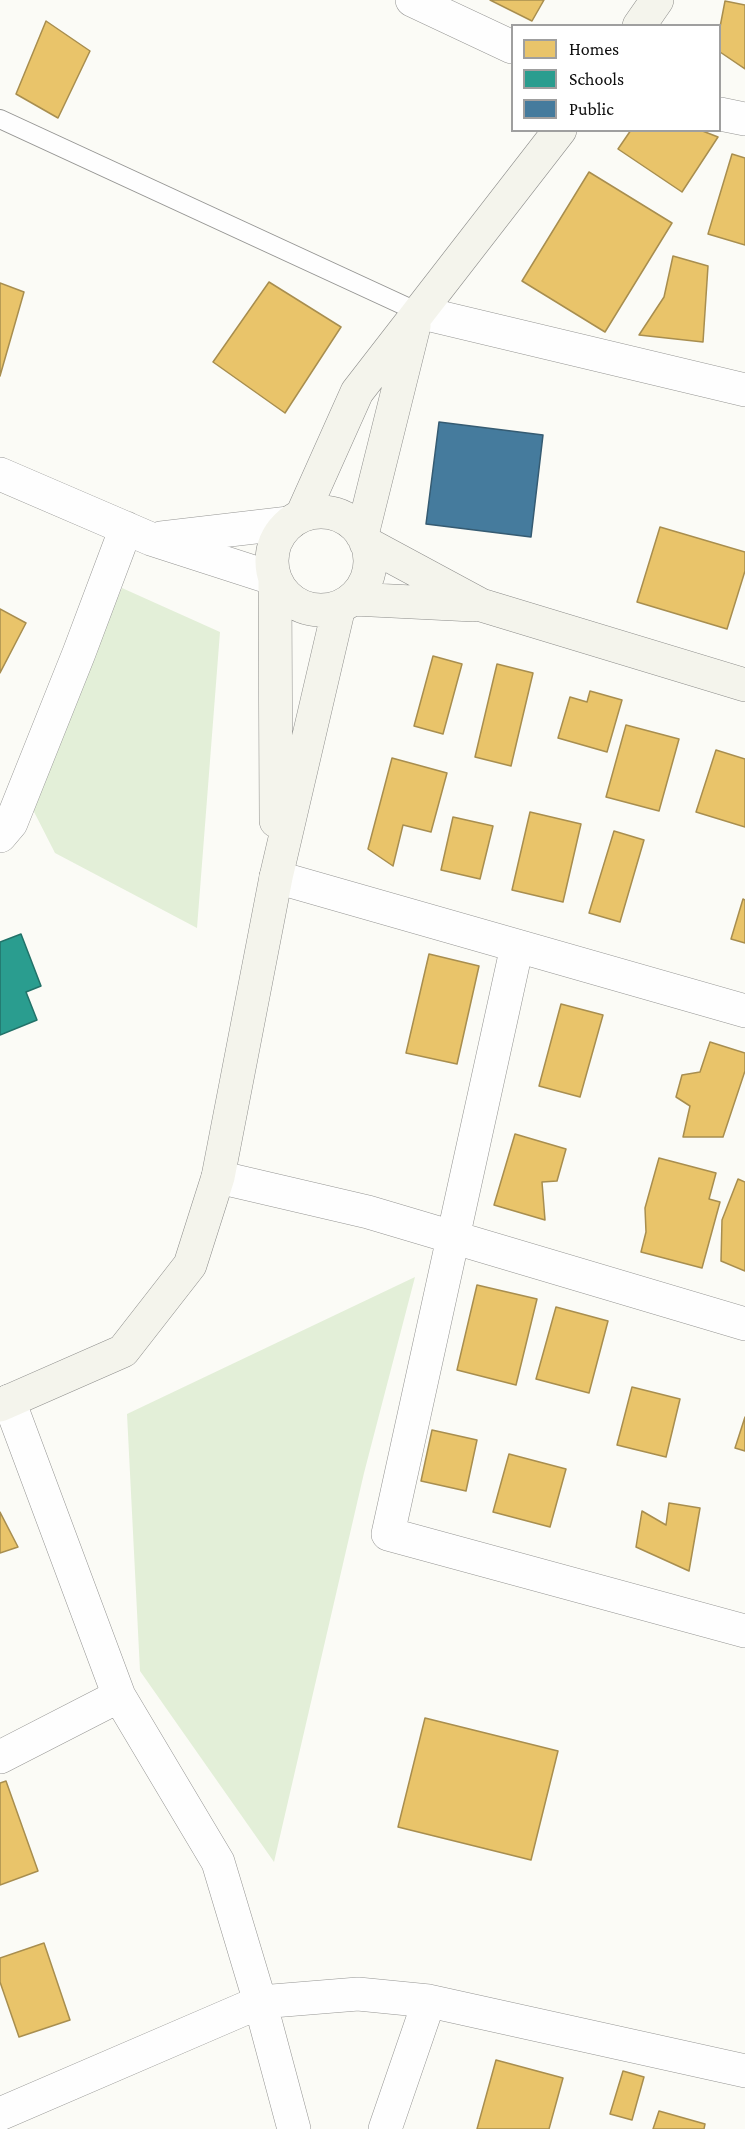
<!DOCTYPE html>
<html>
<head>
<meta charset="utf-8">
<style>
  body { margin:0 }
  #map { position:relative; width:745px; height:2129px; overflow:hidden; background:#fbfbf6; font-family:"Crimson Pro",serif }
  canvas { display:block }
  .legend { position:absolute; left:511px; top:24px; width:210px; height:108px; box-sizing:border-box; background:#fff; border:2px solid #9f9f9f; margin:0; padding:8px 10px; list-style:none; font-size:18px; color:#0f0f0f }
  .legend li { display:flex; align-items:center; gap:12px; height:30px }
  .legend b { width:30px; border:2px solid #9f9f9f }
</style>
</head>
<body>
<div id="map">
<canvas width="745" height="2129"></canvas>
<ul class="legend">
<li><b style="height:16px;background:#e9c46a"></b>Homes</li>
<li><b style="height:16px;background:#2a9d8f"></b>Schools</li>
<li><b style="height:16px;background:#457b9d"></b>Public</li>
</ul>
</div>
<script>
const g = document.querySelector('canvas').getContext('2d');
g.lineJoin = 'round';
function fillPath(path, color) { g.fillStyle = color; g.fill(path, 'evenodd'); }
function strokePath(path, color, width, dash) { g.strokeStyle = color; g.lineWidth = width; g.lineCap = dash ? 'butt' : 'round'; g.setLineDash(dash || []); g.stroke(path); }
const green = new Path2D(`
  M122,588L220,632L197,928L55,853L27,798Z
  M415,1277L364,1473L274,1862L140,1671L127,1414Z`);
const homes = new Path2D(`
  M490,0H544L532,21Z
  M725,1L745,5V69L720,52V27Z
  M46,21L90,51L58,118L16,94Z
  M631,130H700L718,137L682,192L618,149Z
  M732,154L745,158V245L708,234Z
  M589,172L672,223L605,332L522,281Z
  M673,256L708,266L703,342L639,335L664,297Z
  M269,282L341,327L285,413L213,362Z
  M0,283L24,292L0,376Z
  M660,527L745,552V571L727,629L637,602Z
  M0,609L26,623L0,673Z
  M433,656L462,664L443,734L414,726Z
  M497,664L533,673L511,766L475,757Z
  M590,691L622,700L607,752L558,738L570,697L587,702Z
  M626,725L679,739L659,811L606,797Z
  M716,750L745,759V827L696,812Z
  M392,758L447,773L431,832L403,825L393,866L368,849Z
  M530,812L581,824L563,902L512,890Z
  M453,817L493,826L480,879L441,870Z
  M614,831L644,840L620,922L589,913Z
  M743,899L745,900V943L731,939Z
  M429,954L479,966L457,1064L406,1053Z
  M561,1004L603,1015L580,1097L539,1086Z
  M710,1042L745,1053V1071L723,1137H683L690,1106L676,1097L682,1075L700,1072Z
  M515,1134L566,1149L557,1181L542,1182L545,1220L494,1205Z
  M659,1158L716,1173L709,1199L720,1202L702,1268L641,1252L646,1232L645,1208Z
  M738,1179L745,1182V1271L721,1261L722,1220Z
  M477,1285L537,1299L516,1385L457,1370Z
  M556,1307L608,1321L589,1393L536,1379Z
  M632,1387L680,1399L666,1457L617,1445Z
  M745,1417V1451L735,1448Z
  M432,1430L477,1440L466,1491L421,1481Z
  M509,1454L566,1469L550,1527L493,1512Z
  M669,1503L700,1508L689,1571L636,1547L642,1511L666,1525Z
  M0,1512L18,1547L0,1553Z
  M425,1718L558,1751L531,1860L398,1827Z
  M6,1781L38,1871L0,1885V1783Z
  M44,1943L70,2020L19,2037L0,1982V1958Z
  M496,2060L563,2078L549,2129H477Z
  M623,2071L644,2077L632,2120L610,2114Z
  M659,2111L705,2124L704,2129H653Z`);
const schools = new Path2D(`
  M21,934L41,986L26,992L37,1020L0,1035V942Z`);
const public = new Path2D(`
  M439,422L543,435L531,537L426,524Z`);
const lane = new Path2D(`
  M0,119L418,312`);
const street = new Path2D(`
  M412,0L512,47
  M720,114L745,119
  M418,312L745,390
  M0,474L151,539L275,579
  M161,538L289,523
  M0,836L11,823L79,653L126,528
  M276,877L745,1011
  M517,946L388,1534L745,1631
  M218,1177L368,1212L745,1324
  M9,1401L119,1696L218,1862L260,2002L294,2129
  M0,1757L119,1696
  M0,2114L260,2002L358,1994L429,2001L745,2071
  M385,2129L429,2001`);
const secondary = new Path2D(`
  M639,26L657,0
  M272 561a49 49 0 1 1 98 0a49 49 0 1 1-98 0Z
  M302,515L357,392L560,130
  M362,535L414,326
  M366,543L481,605L745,685
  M275,579L276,821
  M352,599L473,605
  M0,1405L123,1351L190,1265L218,1177L276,877L339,607`);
fillPath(green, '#e3efd8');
fillPath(homes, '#e9c46a');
strokePath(homes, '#a88e4f', 1.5);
fillPath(schools, '#2a9d8f');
strokePath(schools, '#227269', 1.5);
fillPath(public, '#457b9d');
strokePath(public, '#355b72', 1.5);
strokePath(lane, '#959593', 20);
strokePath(street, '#959593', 34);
strokePath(secondary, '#8c8c8a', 34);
strokePath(lane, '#fefefe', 18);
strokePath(street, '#fefefe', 33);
strokePath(secondary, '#f4f4ec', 33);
</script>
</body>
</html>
